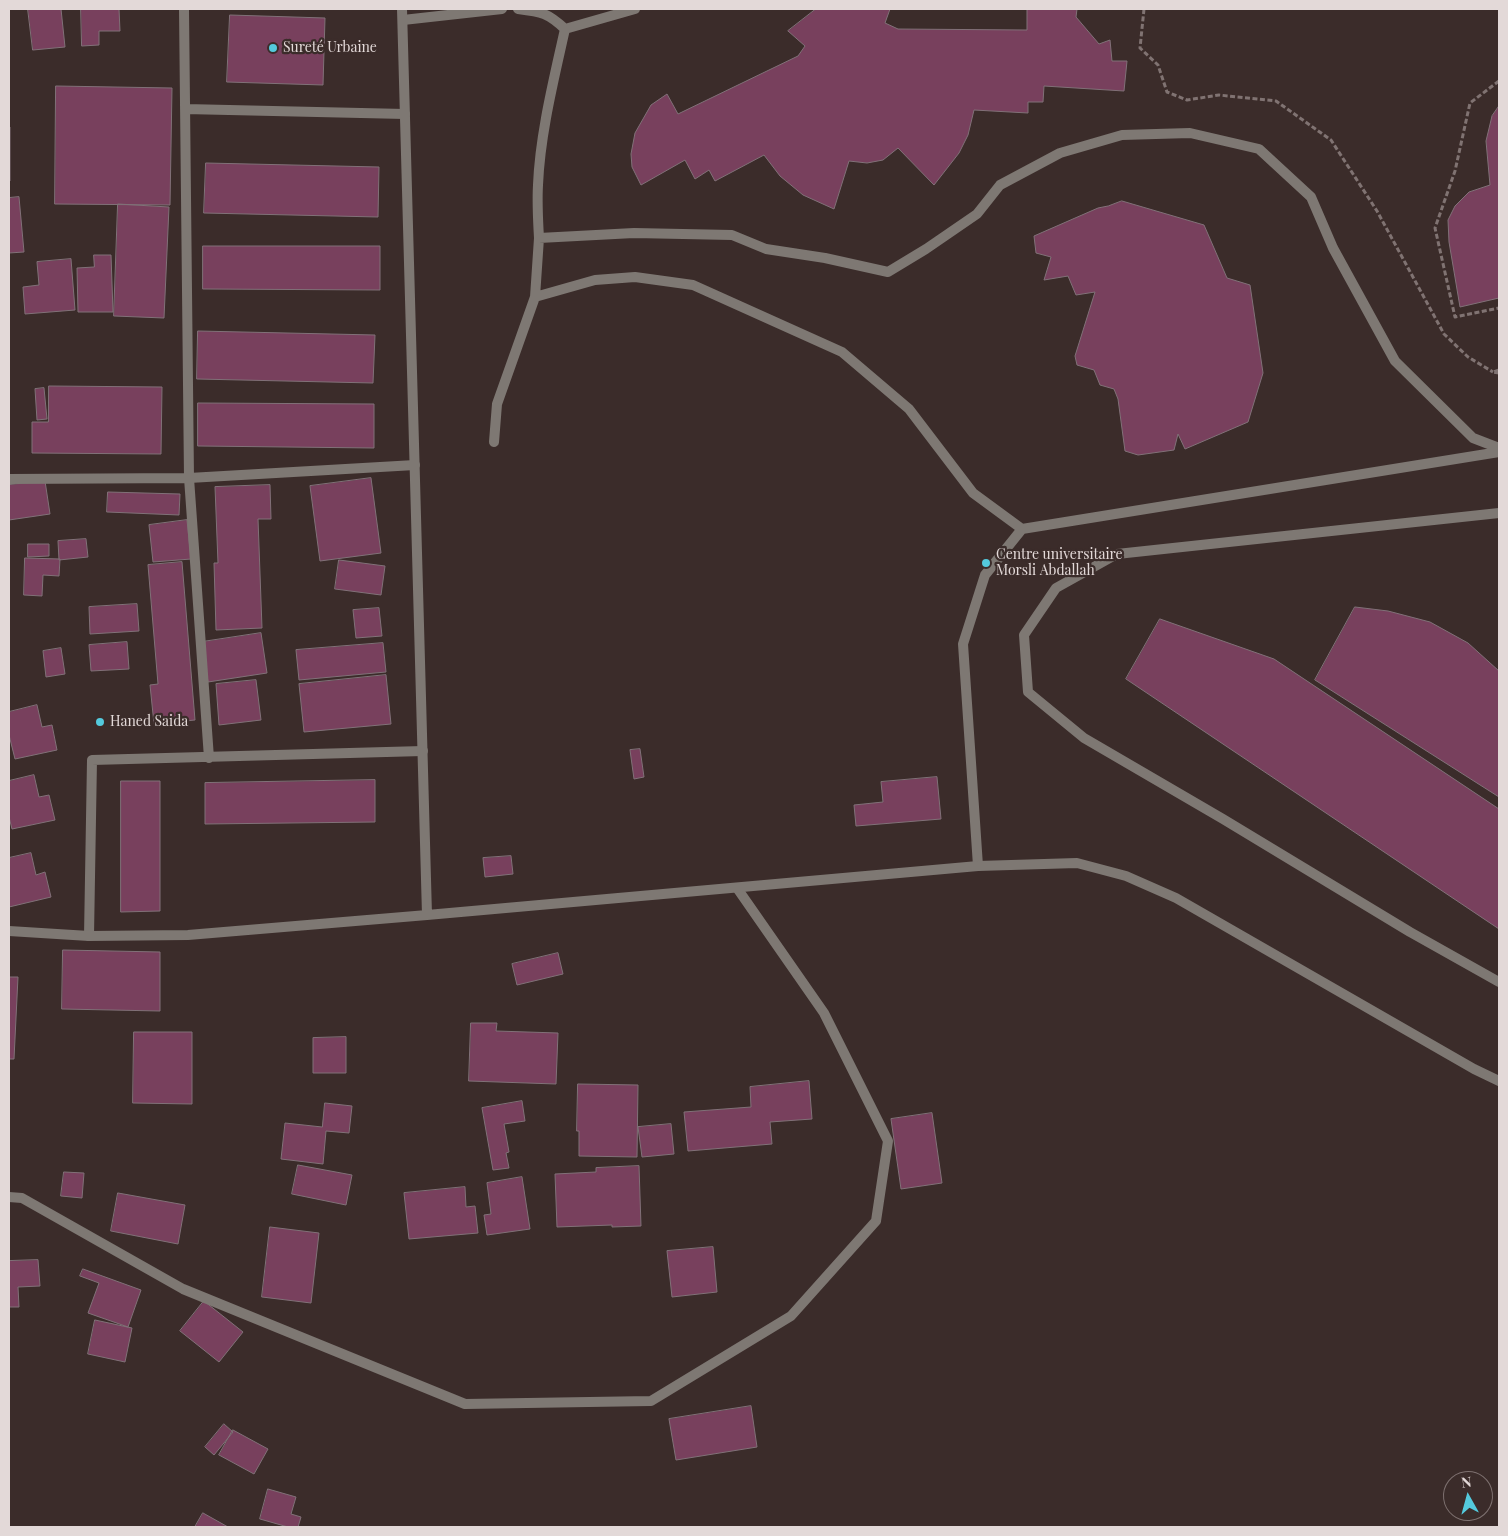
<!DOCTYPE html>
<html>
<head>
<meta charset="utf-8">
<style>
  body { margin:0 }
  #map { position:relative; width:1508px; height:1536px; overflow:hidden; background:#3b2c2a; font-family:"Playfair Display",serif }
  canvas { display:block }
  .frame { position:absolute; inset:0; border:10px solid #e3d9d8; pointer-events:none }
  .north { position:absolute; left:1443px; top:1471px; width:50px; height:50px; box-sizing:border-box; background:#3b2c2a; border:1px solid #7e7170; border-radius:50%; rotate:353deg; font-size:14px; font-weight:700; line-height:20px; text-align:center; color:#e3d9d8 }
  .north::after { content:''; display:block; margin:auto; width:18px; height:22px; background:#54cadd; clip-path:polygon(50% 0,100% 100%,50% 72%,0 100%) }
</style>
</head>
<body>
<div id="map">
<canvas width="1508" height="1536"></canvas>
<div class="frame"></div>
<div class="north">N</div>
</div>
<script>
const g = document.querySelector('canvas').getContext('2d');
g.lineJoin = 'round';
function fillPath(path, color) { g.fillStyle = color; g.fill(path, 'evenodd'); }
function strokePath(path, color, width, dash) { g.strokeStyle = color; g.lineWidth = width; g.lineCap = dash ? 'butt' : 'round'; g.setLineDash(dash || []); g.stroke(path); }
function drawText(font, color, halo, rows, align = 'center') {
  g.font = font + ' "Playfair Display",serif'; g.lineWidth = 4.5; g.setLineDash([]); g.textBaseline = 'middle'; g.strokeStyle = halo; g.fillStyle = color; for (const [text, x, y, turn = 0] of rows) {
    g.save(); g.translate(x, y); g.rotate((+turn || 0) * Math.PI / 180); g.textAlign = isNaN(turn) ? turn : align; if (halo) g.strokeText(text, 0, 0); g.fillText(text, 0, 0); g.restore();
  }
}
const building = new Path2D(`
  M28,9H61L65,47L33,50Z
  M81,9H119L120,31H99V45L82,46Z
  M816,9H890L885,23L898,29L1027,30V9H1077L1076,17L1099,44L1110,40L1112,61H1127L1124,91L1044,86L1043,102H1028V113L974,110L968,135L959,153L934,185L898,148L883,160L867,163L849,161L834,209L803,195L780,176L764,155L715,181L709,170L695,179L685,160L641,185L632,167L631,154L635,133L651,105L667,94L678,114L798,56L805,46L788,31Z
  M230,15L325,18L323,85L227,82Z
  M56,86L172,88L170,205L55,204Z
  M1499,106V298L1460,307L1449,242L1448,220L1455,206L1469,192L1490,185L1486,141L1492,116Z
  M9,127H10V181H9Z
  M206,163L379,167L378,217L204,213Z
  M19,197L24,252L9,253V198Z
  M1122,201L1204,225L1227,278L1250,285L1263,373L1248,422L1185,449L1178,434L1174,450L1138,455L1125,451L1118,399L1114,389L1100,385L1094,370L1077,365L1075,356L1095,292L1076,295L1068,276L1044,280L1051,257L1036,253L1034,236L1098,208L1108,206Z
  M118,204L169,207L164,318L114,316Z
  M203,246H380V290L203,289Z
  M94,255H111L113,312H78L77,268L94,267Z
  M71,259L75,310L25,314L23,287L39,285L37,262Z
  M198,331L375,335L373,383L197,379Z
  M49,386L162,387L161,454L32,453V422H48Z
  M44,388L47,419L37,420L35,389Z
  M198,403L374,404V448L198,446Z
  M371,478L381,553L320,561L310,486Z
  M45,481L50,514L9,520V485Z
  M270,485L271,519H258L262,628L216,630L214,563H218L215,487Z
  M108,492L180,494L179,515L107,512Z
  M187,520L191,559L153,562L149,525Z
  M86,539L88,557L59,560L58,541Z
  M28,544H49V556L28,557Z
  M25,558L60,559L59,576L43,575L42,596L24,595Z
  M339,560L385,566L381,595L335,589Z
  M182,562L195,720L154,724L150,685L158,684L148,565Z
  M137,604L139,631L90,634L89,607Z
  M1355,607L1388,611L1430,622L1468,643L1499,671V797L1315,680Z
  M379,608L382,636L356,638L353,610Z
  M1160,619L1274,659L1499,809V929L1126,679Z
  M261,633L267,673L208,682L202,642Z
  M127,642L129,669L91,671L89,645Z
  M383,643L386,672L299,680L296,650Z
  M61,648L65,674L46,677L43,651Z
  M386,675L391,724L304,732L299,684Z
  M256,680L261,720L219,725L216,684Z
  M37,705L42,727L52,725L57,750L15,759L9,735V712Z
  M640,749L644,777L634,779L630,750Z
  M34,775L39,797L49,795L55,820L12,829L9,817V781Z
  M937,777L941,819L856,826L854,805L883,802L881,782Z
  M375,780V822L205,824V783Z
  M121,781H160V911L121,912Z
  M31,853L36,875L45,872L51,897L9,907V858Z
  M511,856L513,874L485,877L483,858Z
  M63,950L160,952V1011L62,1009Z
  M558,953L563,974L517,985L512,964Z
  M9,977H18L14,1059H9Z
  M471,1023H497L496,1031L558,1033L556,1084L469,1081Z
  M134,1032H192V1104L133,1103Z
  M346,1037V1073H313V1038Z
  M809,1081L812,1119L770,1122L772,1144L688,1151L684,1112L751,1107L750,1087Z
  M578,1084L638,1085L637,1157L579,1156V1131H577Z
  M522,1101L525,1121L504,1124L509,1152L506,1153L509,1168L493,1170L482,1108Z
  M325,1103L352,1106L349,1133L326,1131L323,1164L281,1159L285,1123L322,1127Z
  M932,1113L942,1183L901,1189L891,1119Z
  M671,1124L674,1154L642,1157L638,1127Z
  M298,1165L352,1175L346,1205L292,1194Z
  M639,1166L641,1226L612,1227V1225L557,1227L555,1174L596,1172V1168Z
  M64,1172L84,1173L82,1198L61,1196Z
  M522,1177L530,1229L487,1235L484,1215L491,1214L487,1183Z
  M465,1187L466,1207L475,1206L478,1233L409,1239L404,1193Z
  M118,1193L185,1205L178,1244L111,1231Z
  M270,1227L319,1233L311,1303L262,1297Z
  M713,1247L717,1292L672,1297L667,1251Z
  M38,1260L40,1286L18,1287L19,1307H9V1261Z
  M83,1269L141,1290L128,1327L88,1313L99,1283L80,1276Z
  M204,1301L243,1332L219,1362L180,1331Z
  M95,1320L132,1328L125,1362L88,1354Z
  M751,1406L757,1447L676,1460L669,1419Z
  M224,1424L233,1432L214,1455L205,1447Z
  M233,1430L268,1449L254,1474L219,1455Z
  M268,1489L296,1497L291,1514L301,1517L298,1527H288L260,1519Z
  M203,1513L228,1527H195Z`);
const path = new Path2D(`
  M1144,9L1140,48L1158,65L1167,92L1187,100L1219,95L1276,101L1331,140L1377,211L1444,334L1468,357L1493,372
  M1499,81L1470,103L1455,171L1435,228L1455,317L1499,308
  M1499,370L1493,372L1499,373`);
const service = new Path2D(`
  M518,9C542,12 548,13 565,29
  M635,9L565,29C554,79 540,134 538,185C537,202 538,221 539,238L634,233L732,235L766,249L825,258L888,272L926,249L977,214L1000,185L1060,153L1122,135L1190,133L1259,149L1311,197L1333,248L1395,361L1473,438L1499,448
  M403,20L502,9
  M535,297L595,280L635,277L693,285L842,352L909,409L973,493L1022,529
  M494,442L497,404L535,297L539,238
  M1499,513L1117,554L1056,588L1024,635L1028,692L1084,738L1223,819L1410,932L1499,982
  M978,866L963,644L985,575L1022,529L1499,452`);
const minor = new Path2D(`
  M184,9L189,478L415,465
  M185,109L405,114
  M9,479L189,478L209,758
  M89,936L92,760L423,751
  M9,1197L22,1198L183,1289L465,1404L651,1401L791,1316L876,1221L888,1141L824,1013L737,888`);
const tertiary = new Path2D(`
  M402,9L427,915
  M9,931L89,936L188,935L427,915L978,866L1077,863L1126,876L1176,898L1474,1069L1499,1081`);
const markers = [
  [273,48,5,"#54cadd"],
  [986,563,5,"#54cadd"],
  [100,722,5,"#54cadd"]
];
const poiNames = [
  ["Sureté Urbaine",283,48],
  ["Centre universitaire",996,555],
  ["Morsli Abdallah",996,571],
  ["Haned Saida",110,722]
];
fillPath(building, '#78405d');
strokePath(building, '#817178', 1);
strokePath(path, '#807372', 3, [5, 2.5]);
strokePath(service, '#7e7873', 10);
strokePath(minor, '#7e7873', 10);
strokePath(tertiary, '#7e7873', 10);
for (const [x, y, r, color] of markers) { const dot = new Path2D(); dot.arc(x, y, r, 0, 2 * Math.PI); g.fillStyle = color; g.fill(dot); strokePath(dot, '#3b2c2a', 2); }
drawText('14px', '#e3d9d8', '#3b2c2a', poiNames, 'left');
</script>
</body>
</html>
